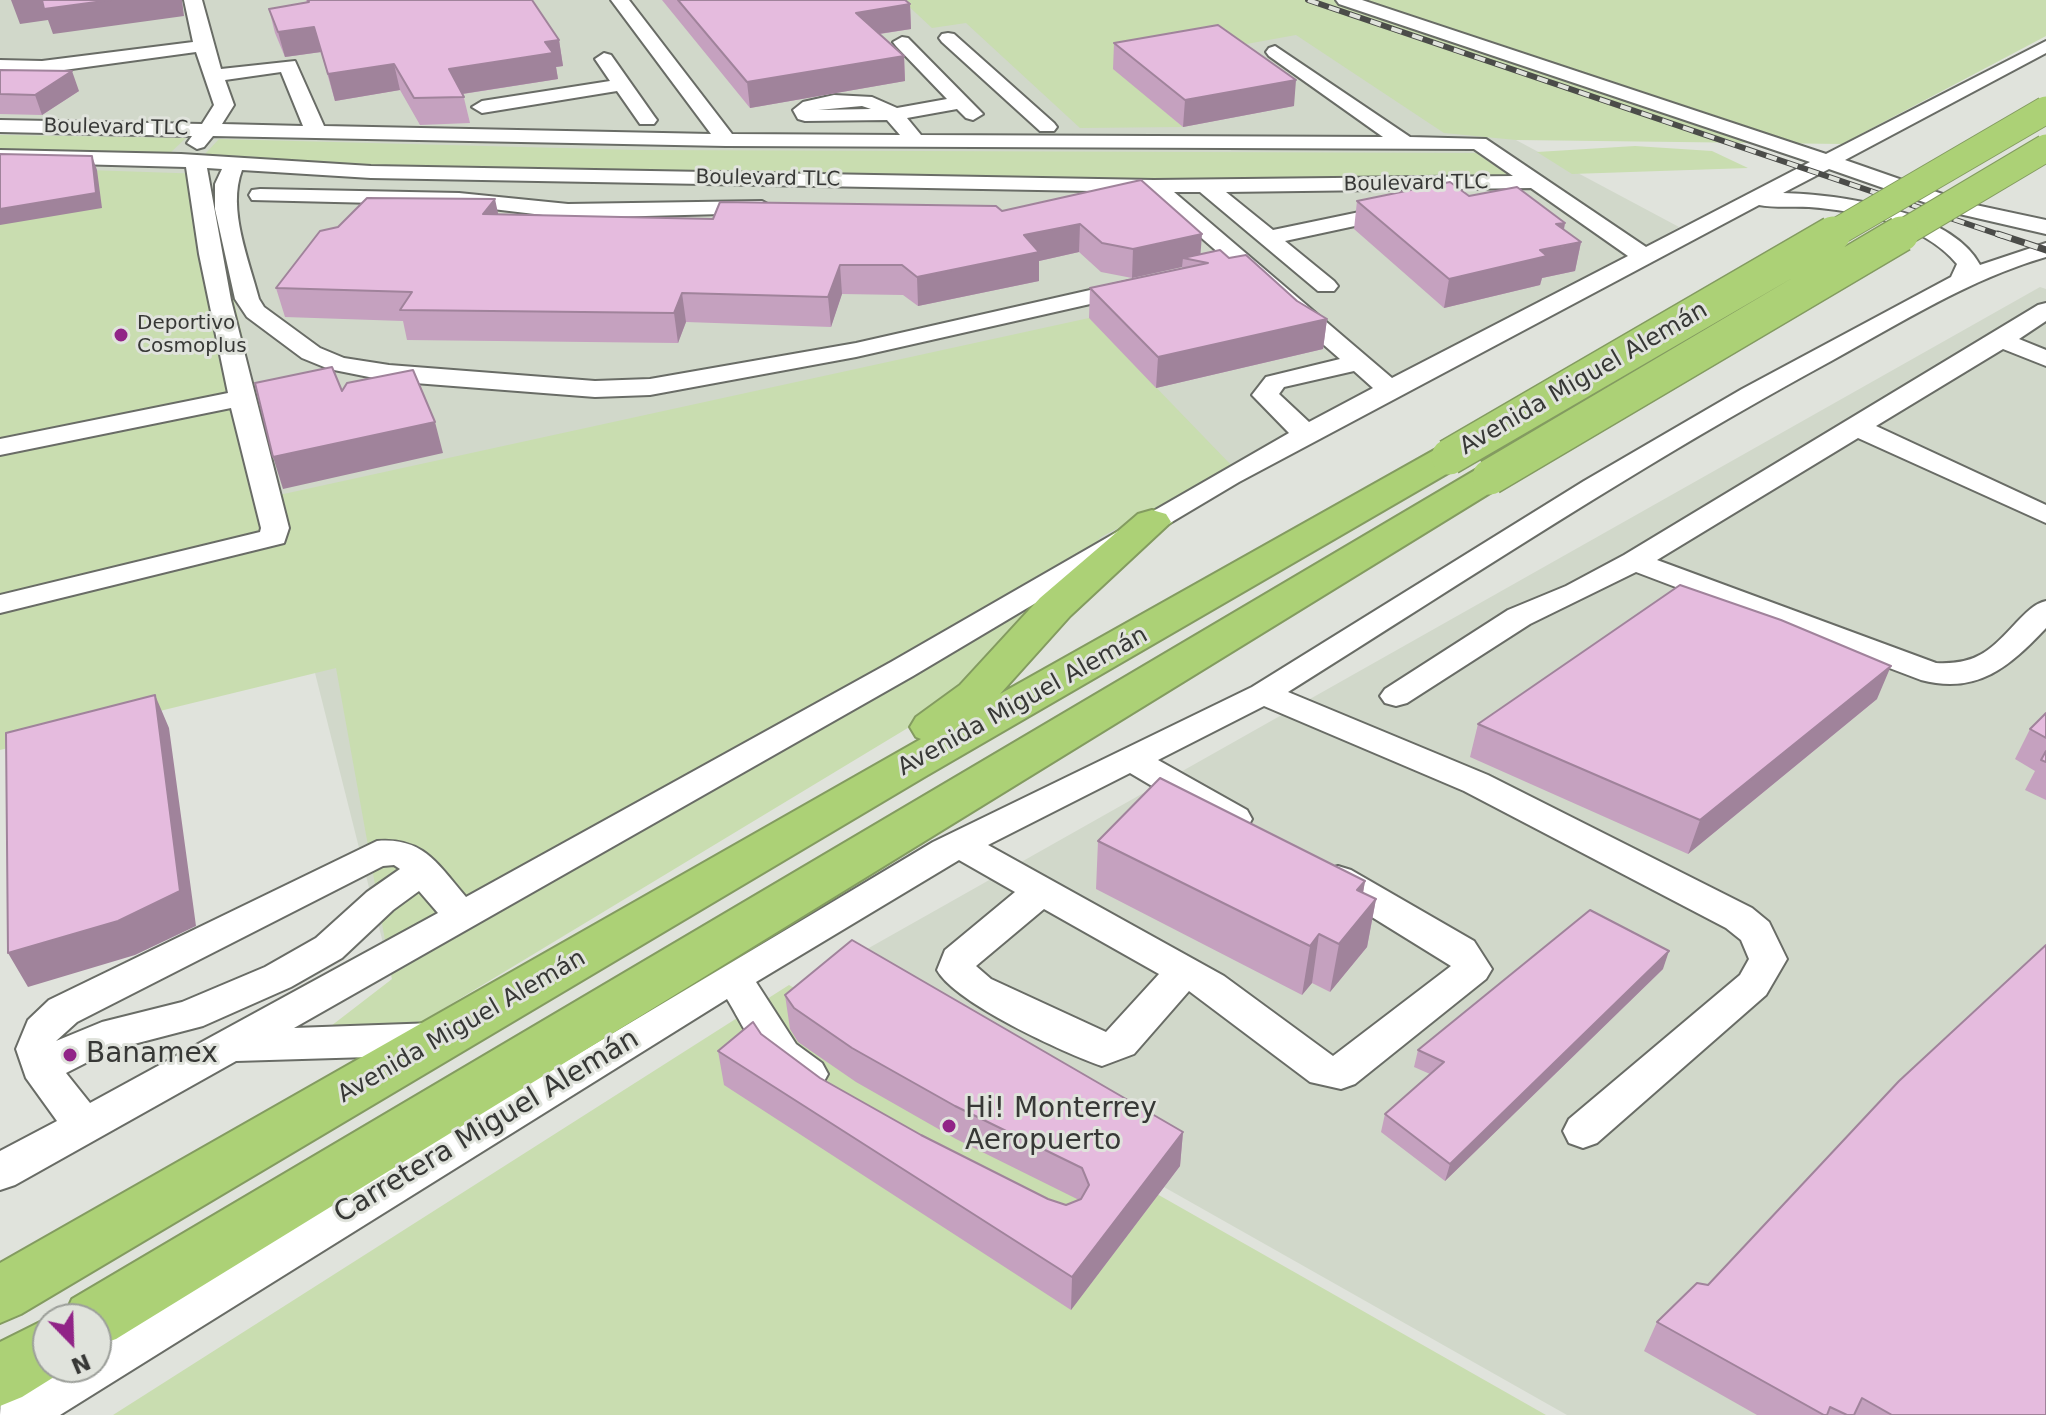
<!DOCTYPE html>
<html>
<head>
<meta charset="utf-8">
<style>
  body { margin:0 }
  #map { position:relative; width:2046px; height:1415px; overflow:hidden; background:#e0e3dc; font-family:"DejaVu Sans",sans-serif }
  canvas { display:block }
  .north { position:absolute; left:32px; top:1303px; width:80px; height:80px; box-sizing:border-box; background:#e0e3dc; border:2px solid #9c9f9a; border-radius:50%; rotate:157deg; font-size:22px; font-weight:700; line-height:32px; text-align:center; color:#373836 }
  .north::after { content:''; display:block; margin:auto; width:28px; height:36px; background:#912487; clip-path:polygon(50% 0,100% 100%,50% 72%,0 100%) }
</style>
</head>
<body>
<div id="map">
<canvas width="2046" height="1415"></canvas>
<div class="north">N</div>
</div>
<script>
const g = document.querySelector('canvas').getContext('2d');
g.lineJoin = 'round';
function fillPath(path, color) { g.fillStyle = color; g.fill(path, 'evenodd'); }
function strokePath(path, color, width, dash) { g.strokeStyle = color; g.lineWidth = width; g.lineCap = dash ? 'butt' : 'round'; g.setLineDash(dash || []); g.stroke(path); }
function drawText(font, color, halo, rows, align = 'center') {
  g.font = font + ' "DejaVu Sans",sans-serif'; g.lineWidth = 6; g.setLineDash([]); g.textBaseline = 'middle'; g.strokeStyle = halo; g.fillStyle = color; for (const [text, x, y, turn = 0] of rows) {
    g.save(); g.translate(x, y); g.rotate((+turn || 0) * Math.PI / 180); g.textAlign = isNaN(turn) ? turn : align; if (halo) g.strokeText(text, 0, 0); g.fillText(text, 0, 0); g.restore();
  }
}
const built = new Path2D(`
  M0,0H1230L1516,140L1679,227L392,979L313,665L0,744Z
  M2040,287L2046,289V1415H1567L805,984Z`);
const green = new Path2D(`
  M902,0H2046V36L1842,144L1516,140L1444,133L1296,35L1114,68L1183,127L1080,128L966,23L932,28Z
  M0,135L186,138L170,153L0,150Z
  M219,139L637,150L1476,153L1514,179L1042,178L361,168L258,157L205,154Z
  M1635,146L1712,151L1748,168L1572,174L1537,152Z
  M0,167L205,174L279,495L1089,318L1233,467L1101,537L964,694L413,1027L331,1026L392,979L336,668L0,750Z
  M789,985L1546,1415H113Z`);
const minor = new Path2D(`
  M184,0H202L221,69L295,61L324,126L711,134L611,0H629L732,134L900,135L887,120L805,121L798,119L793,110L803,102L834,95L872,97L897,108L947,99L896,46L893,42L902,37L908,38L983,114L973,120L966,118L957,109L907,118L921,135L1383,137L1269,56L1266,52L1269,48L1275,46L1410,137L1486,139L1646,247L1810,162L1339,4L1336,0H1362L1826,154L2046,41V53L1845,160L1971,204L2046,220V234L1955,213L1829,169L1783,193C1839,194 1952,211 1980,265L2046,243V257C1970,279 1902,322 1833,360C1646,461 1468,579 1288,692L1488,775L1752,908L1769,922L1787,959L1766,995L1597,1143L1583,1148L1569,1143L1563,1131L1569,1119L1740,975L1749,959L1741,940L1726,928L1464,791L1264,706L1158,760L1247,810L1252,819L1247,828L1235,831L1223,828L1130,773L988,845L1224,976L1333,1056L1451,966L1325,888L1320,879L1325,870L1338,866L1351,870L1474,941L1492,969L1486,979L1355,1084L1341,1089L1310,1082L1189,991L1134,1054L1102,1066C1064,1053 955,1003 937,970L945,950L1015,892L959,860L756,982L796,1044L822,1063L828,1074L822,1085C775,1101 747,1031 727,999L60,1415H0L1,1399L55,1367H96V1342L933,842L1252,687L1584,481L1742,389L1951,277L1957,264C1924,224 1859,211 1809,207C1793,206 1775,208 1759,205L1239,482L913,676L294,1028L435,1023L449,1028L454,1039L449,1050L435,1055L236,1061L15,1185L0,1190V1151L57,1121L26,1078L16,1049L28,1020L49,1000L377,841C424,837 438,865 466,897L891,662L1289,433L1252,395L1266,377L1340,359L1149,192L371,178L242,170C227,209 249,260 259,299L264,307L320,348L344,358L389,365L595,381L650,379L856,343L1130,281L1138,283L1142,288L1138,293L1130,295L856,357L650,395L595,397L389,381L329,369L302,358L247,317L235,299L215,209V184L222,169L207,168L231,300L289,528L284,543L0,613V595L260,532L261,528L231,408L0,455V439L228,393L199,254L186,167L0,162V150L181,154L371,166L1154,180L1513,176L1474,149L726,146L213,136L204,147L197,149L187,143L192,136L0,132V120L202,124L214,105L196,52L42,73L0,72V60L42,61L193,42ZM281,72L303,126L222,124L234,105L225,80ZM862,106L871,109L818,110ZM1531,188L1628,256L1392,378L1174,192H1200L1318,291H1334L1338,286L1334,281L1285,241L1406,215L1409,210L1406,205L1398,204L1273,230L1226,192ZM1354,371L1373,388L1309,422L1279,394L1284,387ZM394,865L400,869L367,892L316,938L265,967L182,1002L102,1022L56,1041L77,1022L383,866ZM419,891L438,913L90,1103L66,1073L111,1050L203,1026L291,987L342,958L393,910ZM1044,909L1159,974L1106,1032L991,979L976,966Z
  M948,33L954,34L1054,123L1057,127L1054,131H1040L942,42L939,38L942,34Z
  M604,53L611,55L654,116L657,120L654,124H640L617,91L482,113L472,107L482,101L610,81L595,59Z
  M260,189L459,193L568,204L762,201L773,207L762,213L568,218L459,205L252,200L249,195L252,190Z
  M2046,303V321L2019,339L2046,350V366L2003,349L1876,426L2046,505V523L1858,438L1657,560L1936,663C1976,665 1990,651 2016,623C2026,613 2033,604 2046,601V628C2010,666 1978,695 1921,680L1636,572L1530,624L1407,703L1396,706L1385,703L1380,696L1385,689L1508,610L1566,586L1624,555L2038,305Z`);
const highway = new Path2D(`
  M1449,446L1462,449L1467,457L1462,465L926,776L21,1314L0,1323V1263L921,739L916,737L910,727L916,717L960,685L1040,598L1138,514L1152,510L1166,514L1171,522L1070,616L1000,694L1436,449Z
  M1490,466L1503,469L1509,477L1503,485L116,1339L96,1346V1319H63L72,1299L1477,469Z
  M48,1318V1367H70L22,1397L0,1406V1342Z`);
const railFar1 = new Path2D(`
  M1308,0L2003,236`);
const rail = new Path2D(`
  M1998,234L2046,250`);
const highwayBridgeFar1 = new Path2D(`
  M1830,236L2046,110
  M1898,236L2046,148`);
const highwayBridge = new Path2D(`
  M1449,457L1833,234
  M1490,477L1901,234`);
const wall = new Path2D(`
  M306,0H532L559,40L563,66L556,67L558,79L463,94L470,123L420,125L400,90L335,101L321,52L285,57L275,33L269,9L307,3Z
  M662,0H905L910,4L911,29L880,34L904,56L905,81L750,108Z
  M1114,43L1294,106L1183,127L1113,69Z
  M0,70L79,91L42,115L0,114Z
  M1141,180L1200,254L1229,258L1327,319L1323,349L1156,388L1089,318L1090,288L1182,268V267L1132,278L1101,272L1079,252L1039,261V281L918,306L903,295L842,294L831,327L686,322L678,343L407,340L403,321L285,317L276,288L498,214L713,219L1002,211Z
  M1469,196L1565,223L1564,230L1581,242L1575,271L1542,278L1540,285L1444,308L1354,229L1357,201Z
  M1877,699L1688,854L1470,757L1478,724Z
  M2046,713V800L2025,790L2035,771L2015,759L2030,729Z
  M1098,841L1365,881L1363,893L1376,899L1367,947L1330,992L1312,983L1302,995L1096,889Z
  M1663,969L1445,1181L1381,1132L1385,1114L1430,1074L1414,1067L1418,1050Z
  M785,995L1183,1132L1180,1166L1071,1310L724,1085L718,1051L761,1034L820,1078L921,1135L1048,1199L1066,1205L1079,1200L956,1139L856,1082L798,1042L790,1029Z
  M1708,1285L2046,1415H1757L1644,1351L1657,1322Z`);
const shadedWall = new Path2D(`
  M11,0H182L184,16L53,34L48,20L20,24Z
  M910,4L911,29L858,37L856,13Z
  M314,27L321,52L285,57L278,32Z
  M559,40L563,66L556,67L558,79L455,95L449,69L545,42Z
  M904,56L905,81L750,108L747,82Z
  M394,64L400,90L335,101L328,74Z
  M72,71L79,91L42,115L35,95Z
  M1296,80L1294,106L1183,127L1185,100Z
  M92,156L97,170L102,208L0,225V209Z
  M495,199L501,227L483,214Z
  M1565,223L1560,247L1581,242L1575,271L1542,278L1540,285L1444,308L1449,279L1540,250L1556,224Z
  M1080,224L1079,252L1039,261V281L918,306L917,277L1024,235Z
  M1202,234L1200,261L1183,258L1182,267L1132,278L1133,249Z
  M840,265L842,294L831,327L828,297Z
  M682,293L686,322L678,343L674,313Z
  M1327,319L1323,349L1156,388L1158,357Z
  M435,422L443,453L283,489L273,457Z
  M1891,666L1877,699L1688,854L1700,820Z
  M155,695L169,728L196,926L135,955L28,987L8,953Z
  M1365,881L1358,921L1376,899L1367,947L1330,992L1339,944L1357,890Z
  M1319,934L1312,983L1302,995L1310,946Z
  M1669,951L1663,969L1445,1181L1450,1164Z
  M1183,1132L1180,1166L1071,1310L1072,1277Z`);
const building = new Path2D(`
  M42,0H111L44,9Z
  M308,0H532L559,40L545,42L553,53L449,69L464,97L414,98L394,64L328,74L314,27L278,32L269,9L309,2Z
  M678,0H905L910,4L856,13L904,56L747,82Z
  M1218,25L1296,80L1185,100L1114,43Z
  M0,70L72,71L35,95L0,94Z
  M0,154L92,156L96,193L0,209Z
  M1141,180L1202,234L1133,249L1102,243L1080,224L1024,235L1039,252L917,277L902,265H840L828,297L682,293L674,313L400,310L412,292L276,288L320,231L338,227L367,198L495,199L483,214L713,219L720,202L996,206L1002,211Z
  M1450,182L1469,196L1517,187L1565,223L1556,224L1581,242L1540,250L1547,256L1449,279L1357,201Z
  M1220,250L1229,258L1246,255L1297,301L1327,319L1158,357L1090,288L1208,263L1183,258Z
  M332,367L342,391L347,383L413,370L435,422L273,457L255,383Z
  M1680,585L1781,620L1891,666L1700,820L1478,724Z
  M155,695L180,891L118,921L8,953L6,733Z
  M2046,713V738L2030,729Z
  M2046,751V762L2041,760Z
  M1160,778L1365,881L1357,890L1376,899L1339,944L1319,934L1310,946L1098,841Z
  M1590,910L1669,951L1450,1164L1385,1114L1444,1062L1418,1050Z
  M852,940L1183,1132L1072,1277L718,1051L753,1022L761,1034L820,1078L921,1135L1048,1199L1066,1205L1081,1199L1089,1185L1082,1168L955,1106L852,1048L794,1008L785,995Z
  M2046,945V1415H1892L1862,1398L1854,1415H1847L1830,1407L1827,1415H1824L1657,1322L1697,1283L1708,1285L1899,1081Z`);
const markers = [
  [121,335,8,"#912487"],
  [70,1055,8,"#912487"],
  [949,1126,8,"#912487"]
];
const farStreetnames = [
  ["Boulevard TLC",116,128,1],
  ["Boulevard TLC",768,179,1],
  ["Boulevard TLC",1416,184,-1]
];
const farPoinames = [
  ["Deportivo",137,324],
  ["Cosmoplus",137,347]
];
const streetNames = [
  ["Avenida Miguel Alemán",1584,379,-30],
  ["Avenida Miguel Alemán",1023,702,-29],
  ["Avenida Miguel Alemán",462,1027,-30]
];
const nearPoinames = [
  ["Banamex",86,1055],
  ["Hi! Monterrey",965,1110],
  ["Aeropuerto",965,1142]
];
const nearStreetnames = [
  ["Carretera Miguel Alemán",487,1127,-31]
];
fillPath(built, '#d1d8ca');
fillPath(green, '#c9ddb0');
strokePath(minor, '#696c66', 4);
strokePath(highway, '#839b60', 4);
fillPath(minor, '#fff');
fillPath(highway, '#acd176');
strokePath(railFar1, '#4b4c49', 6);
strokePath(rail, '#4b4c49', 7);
strokePath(railFar1, '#e0e3dc', 4, [11]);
strokePath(rail, '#e0e3dc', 5, [14]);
strokePath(highwayBridgeFar1, '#839b60', 29, []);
strokePath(highwayBridge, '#839b60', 38, []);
strokePath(highwayBridgeFar1, '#acd176', 27);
strokePath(highwayBridge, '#acd176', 35);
fillPath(wall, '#c5a1bf');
fillPath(shadedWall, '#a0839b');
fillPath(building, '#e5bbde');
strokePath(building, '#a0839b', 2);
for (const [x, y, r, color] of markers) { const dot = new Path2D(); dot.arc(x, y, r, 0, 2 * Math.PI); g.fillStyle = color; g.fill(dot); strokePath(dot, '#e0e3dc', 3); }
drawText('20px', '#373836', '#e0e3dc', farStreetnames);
drawText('20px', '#373836', '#e0e3dc', farPoinames, 'left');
drawText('24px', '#373836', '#e0e3dc', streetNames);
drawText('28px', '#373836', '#e0e3dc', nearPoinames, 'left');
drawText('28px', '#373836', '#e0e3dc', nearStreetnames);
</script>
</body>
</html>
